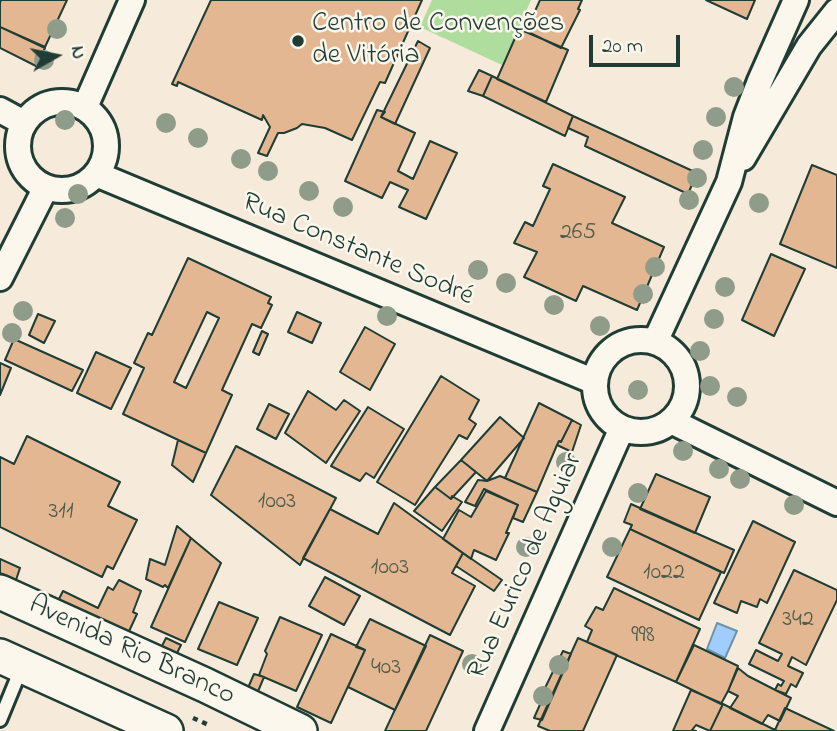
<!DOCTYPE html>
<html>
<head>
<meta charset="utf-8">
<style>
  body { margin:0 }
  #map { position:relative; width:837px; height:731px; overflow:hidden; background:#f6eada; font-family:"Indie Flower",sans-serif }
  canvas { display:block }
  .north { position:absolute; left:21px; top:21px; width:70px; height:70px; -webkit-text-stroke:5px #fbf7ec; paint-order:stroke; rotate:81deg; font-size:19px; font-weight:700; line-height:28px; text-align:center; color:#1f3d34 }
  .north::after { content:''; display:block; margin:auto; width:24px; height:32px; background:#1f3d34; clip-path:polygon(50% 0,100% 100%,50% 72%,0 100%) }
  .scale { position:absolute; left:589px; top:35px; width:91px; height:32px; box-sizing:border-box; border:4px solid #1f3d34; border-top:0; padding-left:9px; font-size:21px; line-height:24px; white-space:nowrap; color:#1f3d34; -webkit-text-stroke:5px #fbf7ec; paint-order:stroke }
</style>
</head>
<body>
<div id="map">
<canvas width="837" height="731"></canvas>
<div class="north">N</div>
<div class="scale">20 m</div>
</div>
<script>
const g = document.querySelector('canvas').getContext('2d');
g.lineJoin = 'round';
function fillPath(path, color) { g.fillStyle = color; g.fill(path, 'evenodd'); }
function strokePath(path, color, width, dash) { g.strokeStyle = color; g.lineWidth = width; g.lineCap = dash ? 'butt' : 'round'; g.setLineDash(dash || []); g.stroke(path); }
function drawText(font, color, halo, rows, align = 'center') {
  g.font = font + ' "Indie Flower",sans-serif'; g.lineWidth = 5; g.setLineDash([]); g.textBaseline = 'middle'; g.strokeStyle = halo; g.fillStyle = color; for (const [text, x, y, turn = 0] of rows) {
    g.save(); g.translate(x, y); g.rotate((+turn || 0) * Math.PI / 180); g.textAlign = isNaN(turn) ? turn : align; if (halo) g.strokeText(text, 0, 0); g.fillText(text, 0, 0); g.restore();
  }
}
const green = new Path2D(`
  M432,0H531L502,65L420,27Z`);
const water = new Path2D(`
  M717,623L737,631L725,658L707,649Z`);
const building = new Path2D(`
  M1,0H67L45,47L0,27V3Z
  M211,0H422L385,83L380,82L352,140L325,128L302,124L297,128L284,133H278L267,156L258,153L270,127L263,115L262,120L178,82L177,86L172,84Z
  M540,0H582L578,9L580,10L561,48L526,31Z
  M706,0H755L747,19Z
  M0,27L45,48L36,66L0,48Z
  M519,29L568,50L546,102L497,79Z
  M418,41L430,48L395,124L381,117Z
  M479,70L492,76L483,96L468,91Z
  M492,76L573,116L565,136L483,96Z
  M377,110L385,112L381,117L415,133L398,171L413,179L430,141L457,153L426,219L399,207L408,190L390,182L382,198L345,181Z
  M573,116L697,173L688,194L585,146L588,137L568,128Z
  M553,164L625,197L612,223L664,247L637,310L583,286L576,301L524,277L537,252L514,243L525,222L533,226L550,189L543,186Z
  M812,165L837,175V268L780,244Z
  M771,254L805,269L774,336L742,320Z
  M188,258L271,297L268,303L272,305L261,328L252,324L222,390L232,395L206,453L123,414L144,368L134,363L148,333L152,335ZM207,312L219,318L186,388L174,382Z
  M297,312L321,323L312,343L288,332Z
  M38,314L55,321L44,343L29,335Z
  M365,327L395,344L370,390L340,372Z
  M262,331L268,334L259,355L253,352Z
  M14,339L83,370L72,391L5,360Z
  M96,352L131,368L111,409L77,393Z
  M0,363L11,368L0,395Z
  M441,376L479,400L469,419L476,424L467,439L459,435L415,505L377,482Z
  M308,391L336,410L344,400L360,411L326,463L285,433Z
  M539,403L572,420L561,442L559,441L557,445L537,492L505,478Z
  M269,404L289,414L276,439L257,429Z
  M368,407L404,429L374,478L366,473L360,481L331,466Z
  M500,417L524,438L487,481L461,460Z
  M572,420L581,425L572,452L557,445L559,441L561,442Z
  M27,436L120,482L108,506L137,520L113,569L107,566L102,577L0,527V457L14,464Z
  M178,440L206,453L193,482L172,465Z
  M236,446L336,498L300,565L211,495Z
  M461,460L476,472L451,499L435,487Z
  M656,474L710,497L695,533L640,509Z
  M500,476L537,492L523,522L513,518L518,505L484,489L475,506L465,502L478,480L487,481Z
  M435,487L451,499L452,496L462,502L442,531L414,511Z
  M486,491L518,505L506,533H509L496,560L474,550L471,559L443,539L459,510L471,517Z
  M394,503L463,553L452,573L475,586L450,635L303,558L330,509L378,534Z
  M631,504L734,550L724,573L630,529L632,525L624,522Z
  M753,521L795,542L767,603L760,599L757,607L741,601L737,613L714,603Z
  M177,526L191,538L168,588L165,585L163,587L146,579L150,559L165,565Z
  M630,529L721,572L699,620L607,577Z
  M191,538L221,563L185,642L151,627Z
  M463,553L502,580L494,591L456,566Z
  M0,559L20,568L16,580L0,573Z
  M794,570L837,590V600L806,665L792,657L788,666L803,673L796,687L791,684L786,694L775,690L778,684L781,686L784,681L749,664L756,650L778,661L782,654L759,643Z
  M325,577L360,596L344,625L309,606Z
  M119,580L141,591L133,612L137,614L125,640L54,609L63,591L98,608L108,587L113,590Z
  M614,588L700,629L676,682L587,642L592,630L585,626L596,607L603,610Z
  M219,602L258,618L237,665L198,649Z
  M280,617L322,635L296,691L259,675L267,654L265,651Z
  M370,619L426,646L395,710L348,687L365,650L356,647Z
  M331,634L365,650L331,723L297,707Z
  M430,635L463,651L426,731H385Z
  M166,638L181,645L174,659L159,652Z
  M578,638L617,655L583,731H550L538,726Z
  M694,645L738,666L728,691L721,704L676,682Z
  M563,651L571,654L542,720L534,718L546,691L544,690Z
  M738,668L748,676L791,698L780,721L768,715L762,724L730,708L738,696L728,691Z
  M254,674L264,677L254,701L244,697Z
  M691,690L723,704L710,731L696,725L692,730L696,731H673Z
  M723,704L775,730L774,731H710Z
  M785,708L834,731H777L775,730Z`);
const path = new Path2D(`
  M193,718L211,726`);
const lane = new Path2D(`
  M0,720L21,669`);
const street = new Path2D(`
  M18 146a44 44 0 1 1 88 0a44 44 0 1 1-88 0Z
  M85,107L132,0
  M0,110L24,123
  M743,158L809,46L837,11
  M96,174L595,382
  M0,278L46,187
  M595 386a46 46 0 1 1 92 0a46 46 0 1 1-92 0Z
  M655,342L729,182L746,117L760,81L796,0
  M671,421L837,503
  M487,731L622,428`);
const secondary = new Path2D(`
  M0,592L205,685L300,731
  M0,656L166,731`);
const trees = [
  [57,29],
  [44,60],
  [734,87],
  [716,117],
  [65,120],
  [166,123],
  [198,138],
  [703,150],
  [241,159],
  [268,171],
  [697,178],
  [309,191],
  [78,194],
  [689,200],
  [759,203],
  [343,207],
  [65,218],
  [655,267],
  [478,270],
  [506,283],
  [725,287],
  [643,294],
  [554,305],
  [23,311],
  [387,316],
  [714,319],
  [600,326],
  [12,333],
  [700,351],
  [710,386],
  [638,390],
  [737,397],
  [683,451],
  [566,462],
  [719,469],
  [740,479],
  [638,493],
  [794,505],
  [526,547],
  [612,547],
  [472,664],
  [559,665],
  [543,696]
];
const markers = [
  [298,41,7,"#1f3d34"]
];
const numberNames = [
  ["265",578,234],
  ["1003",277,503],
  ["311",61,513],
  ["1003",390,569],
  ["1022",664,574],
  ["342",798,621],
  ["998",643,637],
  ["403",386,669]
];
const poiNames = [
  ["Centro de Convenções",312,25],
  ["de Vitória",312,57]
];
const streetNames = [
  ["Rua Constante Sodré",357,251,23],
  ["Rua Eurico de Aguiar",527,567,-66],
  ["Avenida Rio Branco",131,652,25]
];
fillPath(green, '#aedd9d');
fillPath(water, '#a0cdfb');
strokePath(water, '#6c93ab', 2);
fillPath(building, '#e2b792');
strokePath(building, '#1f3d34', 2);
strokePath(lane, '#1f3d34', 18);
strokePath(street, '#1f3d34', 30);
strokePath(secondary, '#1f3d34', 38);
strokePath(path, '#1f3d34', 4.5, [5, 5]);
strokePath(lane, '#fbf7ec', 12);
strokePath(street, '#fbf7ec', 24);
strokePath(secondary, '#fbf7ec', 33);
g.fillStyle = '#909c8a';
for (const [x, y] of trees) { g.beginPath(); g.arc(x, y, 10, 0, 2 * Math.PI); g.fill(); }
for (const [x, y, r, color] of markers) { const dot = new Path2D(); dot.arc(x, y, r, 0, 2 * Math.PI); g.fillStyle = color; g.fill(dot); strokePath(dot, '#fbf7ec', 2.5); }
drawText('24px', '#505c4c', null, numberNames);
drawText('28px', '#1f3d34', '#fbf7ec', poiNames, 'left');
drawText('28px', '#1f3d34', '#fbf7ec', streetNames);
</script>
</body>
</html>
